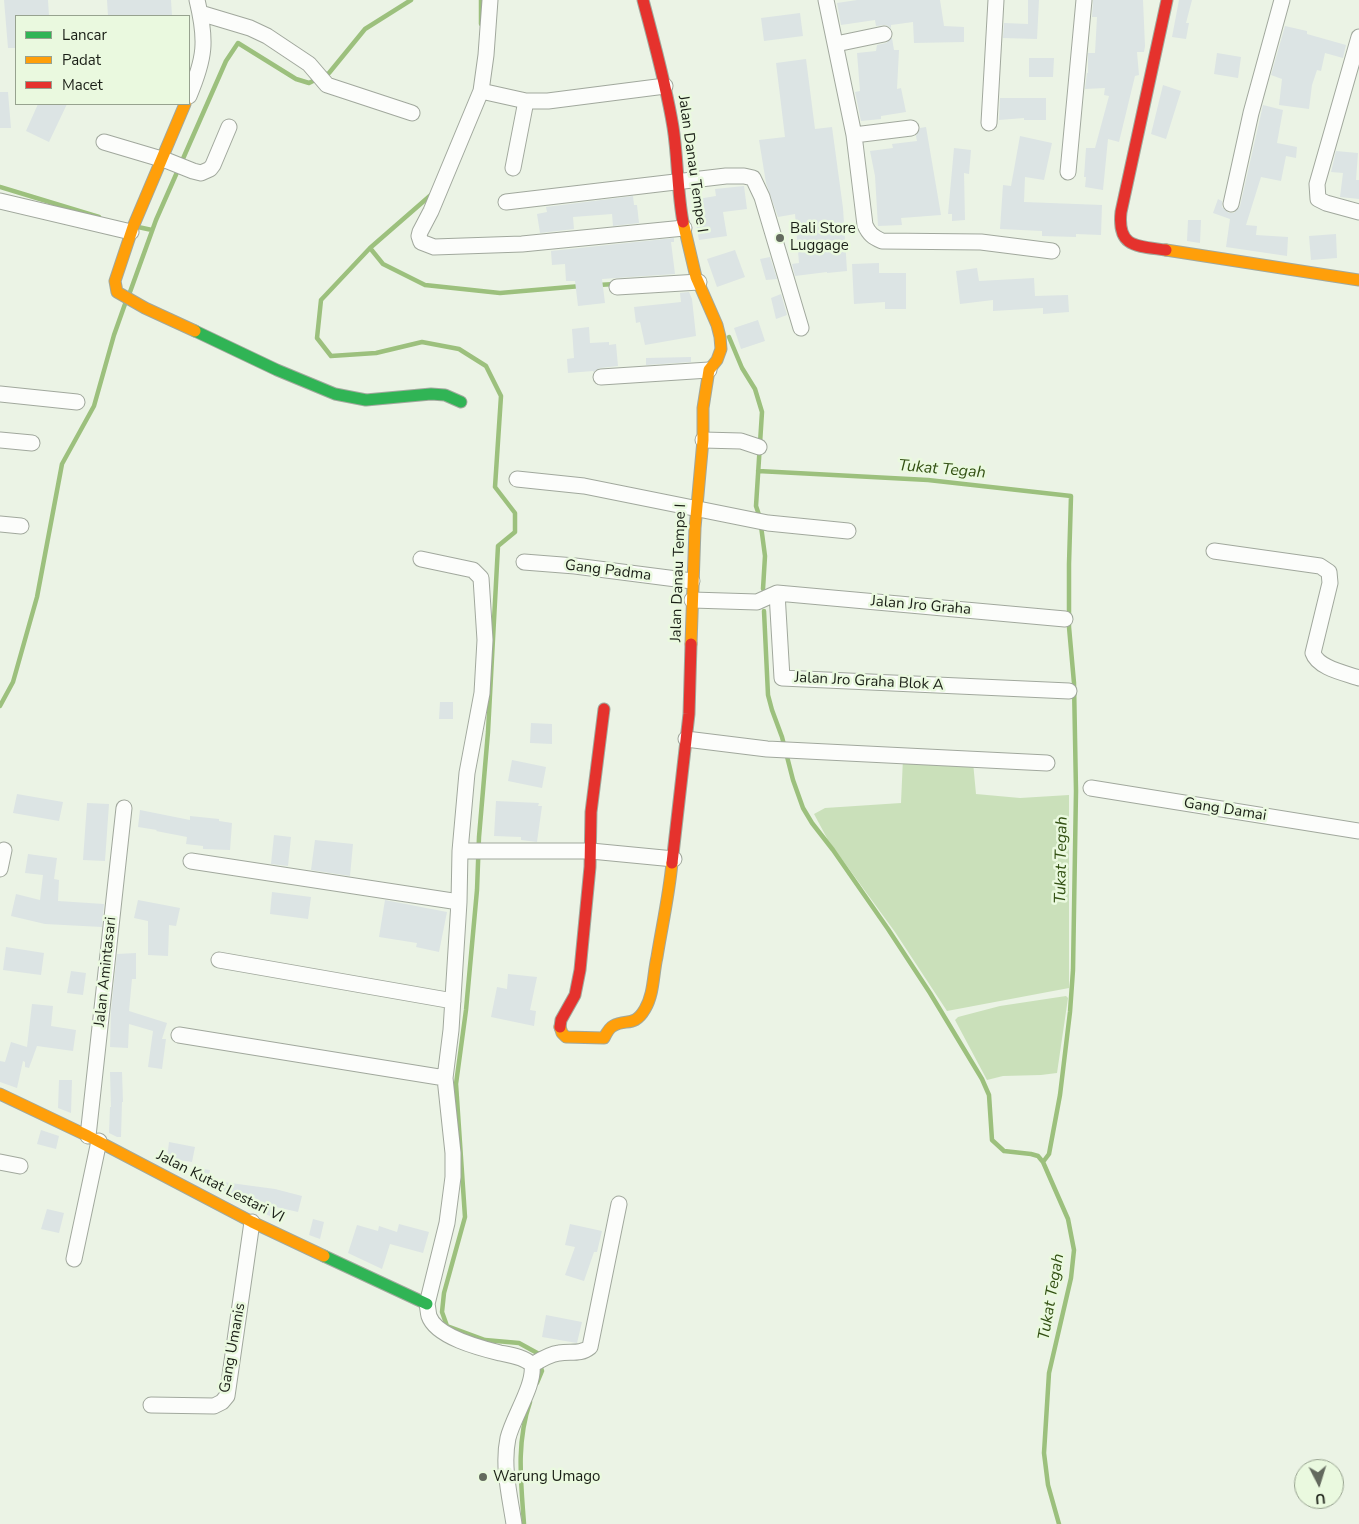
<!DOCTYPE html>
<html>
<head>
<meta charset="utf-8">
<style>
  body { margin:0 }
  #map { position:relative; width:1359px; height:1524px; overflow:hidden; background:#ebf3e5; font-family:"Nunito Sans",sans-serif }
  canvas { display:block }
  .legend { position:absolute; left:15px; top:15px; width:175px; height:90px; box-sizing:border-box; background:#eaf9df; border:1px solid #97a28f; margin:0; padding:6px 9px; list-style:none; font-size:15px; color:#1a1f16 }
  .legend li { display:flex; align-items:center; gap:10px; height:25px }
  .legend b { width:25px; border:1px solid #97a28f }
  .north { position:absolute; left:1294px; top:1459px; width:50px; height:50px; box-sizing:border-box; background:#eaf9df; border:1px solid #97a28f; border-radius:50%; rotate:175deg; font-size:14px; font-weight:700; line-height:20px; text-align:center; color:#1a1f16 }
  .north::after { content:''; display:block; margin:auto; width:18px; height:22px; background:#63695e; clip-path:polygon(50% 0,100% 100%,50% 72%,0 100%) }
</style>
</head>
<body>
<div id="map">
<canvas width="1359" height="1524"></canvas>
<ul class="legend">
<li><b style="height:6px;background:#30b455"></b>Lancar</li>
<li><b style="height:6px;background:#ff9f0a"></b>Padat</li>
<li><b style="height:6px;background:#e5322d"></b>Macet</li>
</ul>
<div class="north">U</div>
</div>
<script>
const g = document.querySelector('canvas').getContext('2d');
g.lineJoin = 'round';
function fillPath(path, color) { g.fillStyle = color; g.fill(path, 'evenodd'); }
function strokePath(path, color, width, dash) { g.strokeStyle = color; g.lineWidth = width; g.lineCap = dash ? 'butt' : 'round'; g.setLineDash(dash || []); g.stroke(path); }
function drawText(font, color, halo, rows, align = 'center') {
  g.font = font + ' "Nunito Sans",sans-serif'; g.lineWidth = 5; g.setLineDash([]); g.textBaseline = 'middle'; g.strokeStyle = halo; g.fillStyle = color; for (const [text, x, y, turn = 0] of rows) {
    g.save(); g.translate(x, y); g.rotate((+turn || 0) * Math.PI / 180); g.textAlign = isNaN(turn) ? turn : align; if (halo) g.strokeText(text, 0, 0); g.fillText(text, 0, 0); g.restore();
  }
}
const green = new Path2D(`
  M903,758L973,762L976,794L1020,798L1069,795V988L947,1011L895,932L828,840L814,814L825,808L901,803Z
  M1066,996L1068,998L1057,1073L1041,1075L1003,1076L987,1080L955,1020L958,1017L1000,1006Z`);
const stream = new Path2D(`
  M481,24V0
  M0,187L99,217
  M432,194L370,248L321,300L317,338L331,356L376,353L422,342L459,349L486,366L501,396L495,487L515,513V532L498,546L488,732L479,837L477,890L466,1010L456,1084L465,1217L444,1293L442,1312L447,1326L485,1340L519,1343L539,1354V1356
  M138,227L152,230
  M370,248L383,264L425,285L500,293L581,286
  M598,285L615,284
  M130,292L156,220L226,61L238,43L296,79L309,83L329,73L365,29L411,0
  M729,337L742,368L755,389L762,412L756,506L760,518
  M758,471L928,480L1071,496L1069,564V627L1074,683L1076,791L1073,970L1070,1012L1060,1095L1049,1154L1043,1162
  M761,526L765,556L763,589
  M764,611L768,695L772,710L782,737L793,780L803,808L812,823L833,850L888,929L930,993L982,1079L989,1095L992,1140L1004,1151L1031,1154L1038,1156L1043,1162L1068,1219L1074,1250L1071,1278L1049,1373L1044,1453L1048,1485L1059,1524
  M0,706L13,682L37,597L62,464L94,406L114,335L125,304
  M537,1383L542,1371L540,1364
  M524,1524C521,1482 516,1443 530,1402`);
const building = new Path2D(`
  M4,0H48L49,16H16V48H8Z
  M107,0H171L172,16H108Z
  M857,0H940L944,26L964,27V42L914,43L913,22L891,25V28L886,25L876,26L875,20L841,25L837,3Z
  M1028,0H1039L1037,39L1003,38L1004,23L1028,24Z
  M1093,0H1143L1145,46L1144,52H1137L1139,75L1135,76L1119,142L1108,139L1103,190L1085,187L1086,177H1084L1086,148H1095L1109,96L1104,95L1105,88L1085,89L1087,73H1088V53H1095L1097,17H1092Z
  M1179,0H1192L1186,23H1189L1186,39L1172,37Z
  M800,13L803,36L764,41L761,18Z
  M1285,26L1307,31V34L1346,45L1343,58L1325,53L1321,71L1317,70L1312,85L1309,109L1279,105L1282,79L1271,75Z
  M892,38L894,50H899L897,89L901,88L906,112L881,116V119L861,121L855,92L860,91L857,53L876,51L877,45L886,43Z
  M1217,53L1241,57L1238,78L1214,74Z
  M1029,58H1054L1053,77H1029Z
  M806,59L815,129L832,127L843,208L847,271L827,273V272L795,276L792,264L799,263L795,214L778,217L766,183L759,140L785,137L776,63Z
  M1163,85L1181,91L1166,139L1151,134Z
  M0,92H8L11,128H0Z
  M1000,98H1046V120H1024V118L999,120Z
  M38,104H67L49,142L26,131Z
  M1263,105L1283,110L1277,143L1297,147L1296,158L1286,156L1281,181L1261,177L1246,225L1257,226L1256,235L1288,237L1287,256L1226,247L1230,219L1213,213L1218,199L1222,201V207L1229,213H1234L1240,206Z
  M926,127L941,215L901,218L902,225L878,226L875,176L870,151L893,148L892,144L917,141L916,136L920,128Z
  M1020,136L1052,143L1044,180L1025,177L1024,202L1102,205L1101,235L1076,234V237L1042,236V231L1000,229L1003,185L1011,186Z
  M954,148L971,150L969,174L964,173L965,220L952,221V214H948Z
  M1336,151L1358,153L1356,180H1359V199L1340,197L1343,173L1331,172Z
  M744,186L747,209L723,212L727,236L699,240L692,200L716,196L715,189Z
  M633,196L634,205H637L639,223L613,226L612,214L573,217L574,229L540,233L537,214L547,212L546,207Z
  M1188,220H1201L1200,243L1187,241Z
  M1336,234L1337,258L1311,260L1309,236Z
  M674,238V242H671L675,274L602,279L605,303L578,306L575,281H566L565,264L552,265L551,251Z
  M735,250L745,277L717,287L707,259Z
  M770,257L777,279L766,280L760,259Z
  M879,263V273H906V309H885V302L854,304L852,264Z
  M977,268L979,281L1034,278L1035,296L1068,295L1069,312L1043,314V308L993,311V300L960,304L956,271Z
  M689,292L692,299L696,336L645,345L640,322L636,323L634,307L681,302L680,293Z
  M781,294L787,315L776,319L771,298Z
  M758,320L765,341L741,349L734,328Z
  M589,327L590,343L609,342V345L616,344L618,366L600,368L593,372V371L568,373L567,359L574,358L572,329Z
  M691,357V362L646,365V358Z
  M440,702H453V719H439Z
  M531,723L552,724V744L530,743Z
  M512,760L546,767L542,788L508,781Z
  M17,794L63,802L59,821L13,813Z
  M496,801L539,803L538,806H542L537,842L521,840V837L494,836Z
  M87,803L109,804L105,861L83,860Z
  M140,810L190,820V816L219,819V821L232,823L230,850L203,849V846L186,844L187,837L156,831L157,830L138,827Z
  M274,835L291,837L288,866L271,864Z
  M315,840L353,844L350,876L311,870Z
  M28,854L57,858L54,879L59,880L58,901L104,904L102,927L45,924L11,916L16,894L40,900L43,875L25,873Z
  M272,892L311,897L308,919L270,914Z
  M138,900L180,908L176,926L169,925L168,956L148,955V921L134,918Z
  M385,900L447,912L439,952L416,947L417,943L379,937Z
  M6,947L44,953L41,975L3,970Z
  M136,953V979H132L129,1011L167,1023L162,1039H166L162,1069L148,1067L153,1031L129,1024L128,1048L110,1047L111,1010L117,954Z
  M71,971L86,973L83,995L67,993Z
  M508,974L537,977L530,1010L536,1011L534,1026L491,1017L497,987L507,989Z
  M32,1004L53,1006L51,1026L76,1030L73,1051L37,1046L29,1068L25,1067V1062L23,1061L17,1088L0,1082V1061L5,1062L11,1042L27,1047Z
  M110,1072H122L123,1102H122L121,1137H117L109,1133L110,1107H111Z
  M59,1080H72L71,1113L58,1108Z
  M41,1130L59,1136L56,1149L37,1144Z
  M169,1142L195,1147L192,1162L167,1158Z
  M195,1168L210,1170L208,1182L199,1180L194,1177Z
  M223,1182L275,1189L302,1196L298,1212L272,1206L270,1216L253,1209L255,1198L226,1194L221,1192Z
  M47,1209L64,1213L59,1233L41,1229Z
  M313,1219L324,1222L320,1239L309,1235Z
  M399,1224L429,1232L423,1253L390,1244L382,1269L348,1253L357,1225L378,1231L379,1226L397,1232Z
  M570,1224L602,1231L597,1252H594L584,1281L565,1275L575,1247L565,1245Z
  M546,1315L582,1322L577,1343L542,1337Z`);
const street = new Path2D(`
  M490,0L486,55L481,91L431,211L420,232L419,236L421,242L434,247L522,244L684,228
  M826,0L854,135L865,225C869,234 873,237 882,241L981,242L1052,251
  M200,13L250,28L267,36L309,64L327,85L412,113
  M1359,37L1317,184L1318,199L1326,203L1359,212
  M836,44L884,34
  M481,91L526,101H548L665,86
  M189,96C205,58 207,41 197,0
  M989,123L996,0
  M854,135L911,128
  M104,142L168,161L193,171L201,173L210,169L213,165L229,127
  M513,168L526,101
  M1068,172L1084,0
  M0,201L131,232
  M506,202L726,176H744L753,178L762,197L801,328
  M1231,204L1251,113L1282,0
  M617,287L699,282
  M601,377L709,370
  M0,394L77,402
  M0,440L32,443
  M703,440L741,441L759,447
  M517,479L584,486L768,523L848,531
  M0,524L21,526
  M1214,551L1320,566L1329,572L1330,583L1313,653C1318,668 1345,673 1359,678
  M421,559L473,570L481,578L485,640L482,693L467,773L460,851L459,902L451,1030L445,1078L453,1153V1177L447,1223L427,1304C428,1308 428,1312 429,1316C436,1337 480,1348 500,1353C510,1355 525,1357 532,1365C535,1385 513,1417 508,1438C502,1466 510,1497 514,1524
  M524,562L575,566L692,581
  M777,593L1065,619
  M692,600L757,602L777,593L782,678L1069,691
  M686,739L767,749L1047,763
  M1091,788L1359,831
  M460,851H591L674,859
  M191,861L459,902
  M0,869L4,850
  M219,960L453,1001
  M179,1035L445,1078
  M88,1136L124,808
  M0,1162L20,1166
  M74,1259L99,1141
  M532,1365C540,1360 550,1354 559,1353C571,1351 580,1355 590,1347L619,1204
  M151,1405L214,1406L222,1402L227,1396L252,1222`);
const fast = new Path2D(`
  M195,331L277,370L335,394L366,400L431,394L445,395L461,402
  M324,1256L427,1304`);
const slow = new Path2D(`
  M185,104L133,227L115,281L117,292L145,308L195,331
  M683,222L696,277L717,325L720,337L721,349L717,360L709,370L703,408V440L695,528L691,644
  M1166,250L1359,280
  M560,1027L562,1033L566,1037L604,1038C606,1034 609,1028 613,1026C626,1018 634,1028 645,1009C654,994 653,974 657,957C662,926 669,895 672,863
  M0,1094L88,1136L252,1222L324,1256`);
const jam = new Path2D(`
  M643,0C654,42 666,84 673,127C678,158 677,190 683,222
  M1166,250C1137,246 1117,248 1121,212L1167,0
  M672,863L689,714L691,644
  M560,1027L561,1020L575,995L580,970L590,867L591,812L604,709`);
const markers = [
  [780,238,5,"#63695e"],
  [483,1477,5,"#63695e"]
];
const streetNames = [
  ["Jalan Danau Tempe I",692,164,82],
  ["Gang Padma",608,571,7],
  ["Jalan Danau Tempe I",679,573,-88],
  ["Jalan Jro Graha",921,606,5],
  ["Jalan Jro Graha Blok A",869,682,3],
  ["Gang Damai",1225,810,9],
  ["Jalan Amintasari",106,972,-84],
  ["Jalan Kutat Lestari VI",220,1187,27],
  ["Gang Umanis",233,1348,-80]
];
const poiNames = [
  ["Bali Store",790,229],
  ["Luggage",790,246],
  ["Warung Umago",493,1477]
];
const waterNames = [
  ["Tukat Tegah",942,470,5],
  ["Tukat Tegah",1062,860,-89],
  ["Tukat Tegah",1052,1297,-80]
];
fillPath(green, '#cae0ba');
strokePath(stream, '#9cc07d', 4.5);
fillPath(building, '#dce4e4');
strokePath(street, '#a1a89d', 17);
strokePath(fast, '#a1a89d', 13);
strokePath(slow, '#a1a89d', 13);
strokePath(jam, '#a1a89d', 13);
strokePath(street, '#fcfdfb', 15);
strokePath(fast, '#30b455', 11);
strokePath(slow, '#ff9f0a', 11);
strokePath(jam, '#e5322d', 11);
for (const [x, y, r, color] of markers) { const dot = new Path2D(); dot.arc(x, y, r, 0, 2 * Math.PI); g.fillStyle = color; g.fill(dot); strokePath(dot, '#eaf9df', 2); }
drawText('15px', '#1a1f16', '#eaf9df', streetNames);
drawText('15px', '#1a1f16', '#eaf9df', poiNames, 'left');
drawText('italic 16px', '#325012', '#eaf9df', waterNames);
</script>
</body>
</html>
